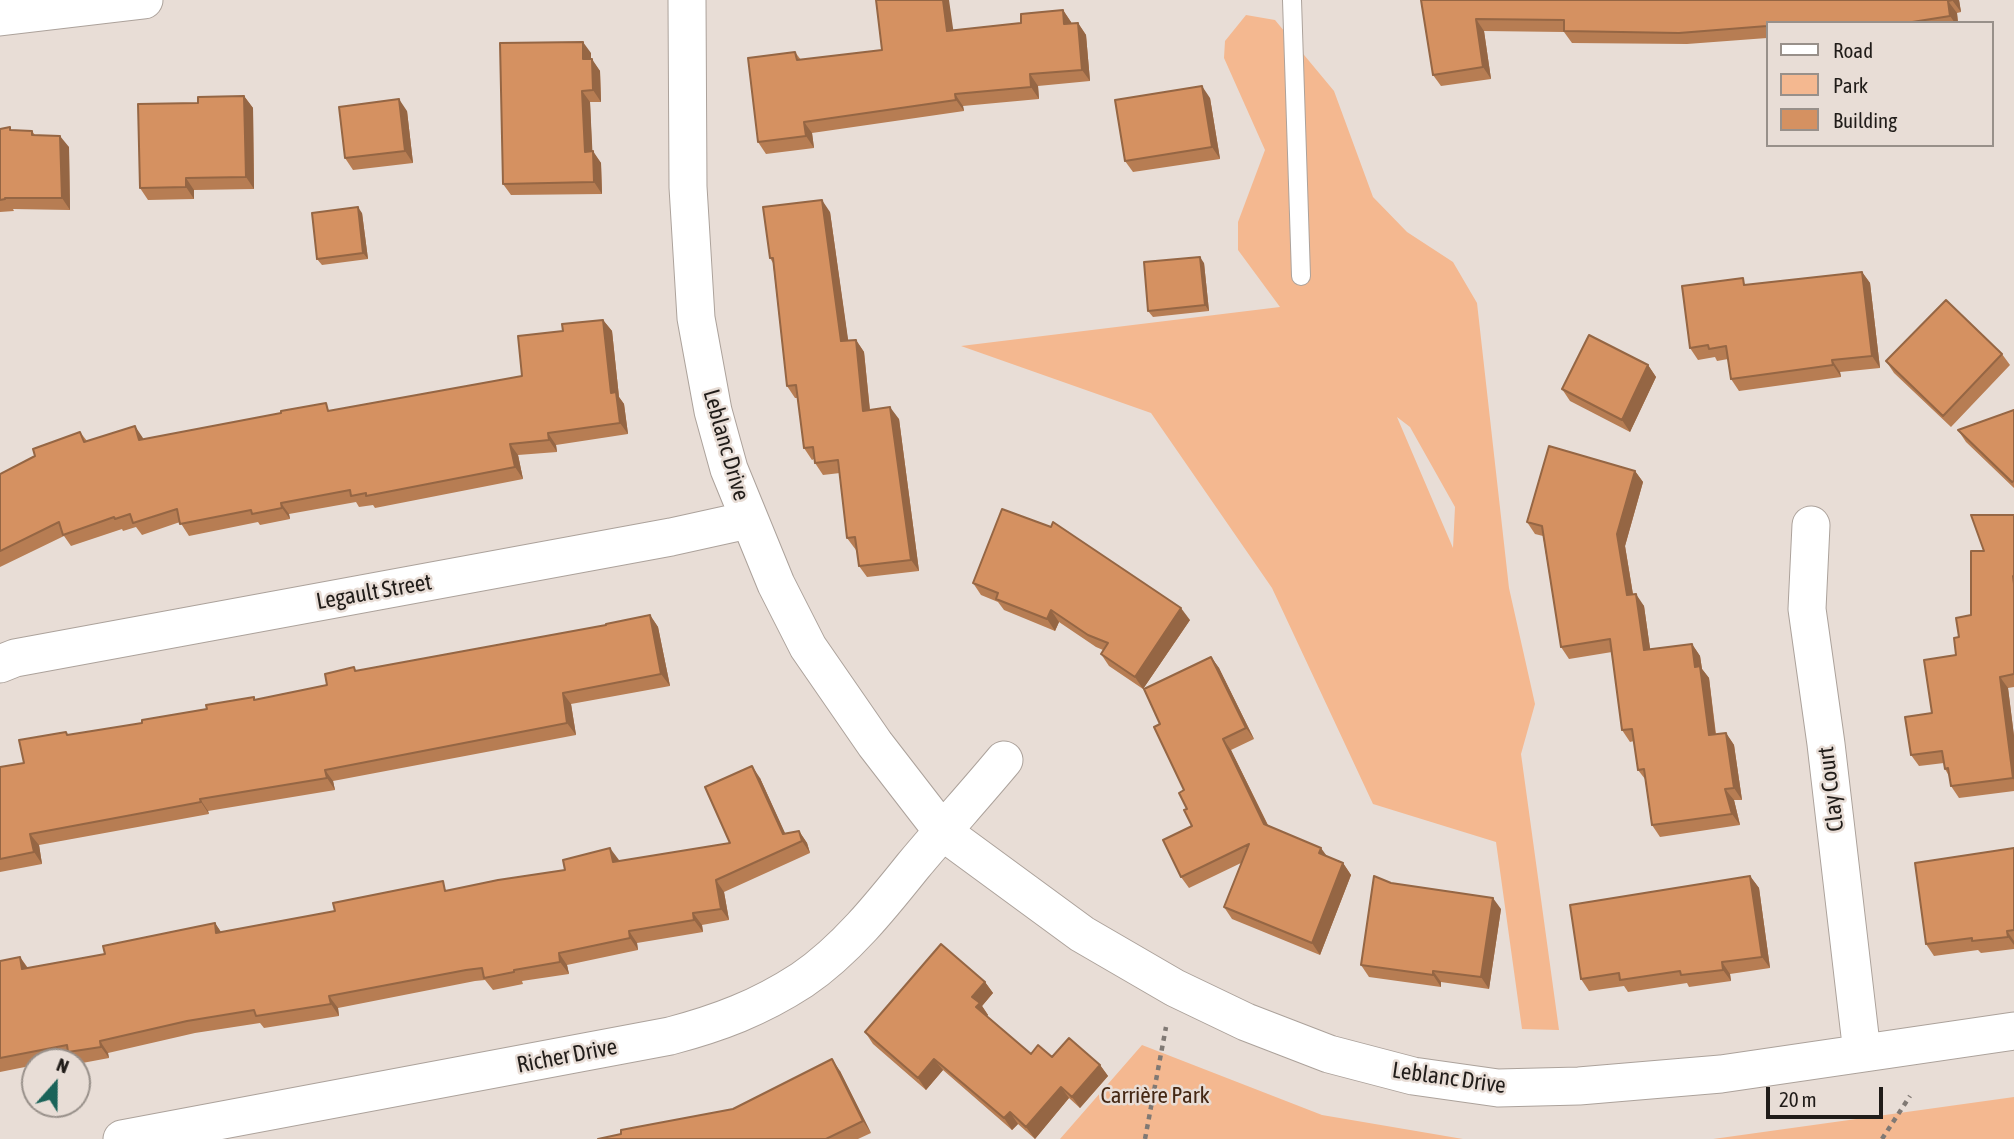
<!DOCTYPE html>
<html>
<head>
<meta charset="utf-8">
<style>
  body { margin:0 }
  #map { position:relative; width:2014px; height:1139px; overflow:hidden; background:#e8ddd6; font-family:"Asap Condensed",sans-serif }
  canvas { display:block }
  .legend { position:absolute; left:1766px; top:21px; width:228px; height:126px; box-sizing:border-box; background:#e8ddd6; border:2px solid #98908a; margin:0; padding:9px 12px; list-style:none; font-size:21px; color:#201c19 }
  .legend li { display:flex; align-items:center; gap:14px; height:35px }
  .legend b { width:35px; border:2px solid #98908a }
  .north { position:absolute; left:21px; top:1048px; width:70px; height:70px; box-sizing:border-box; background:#e8ddd6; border:2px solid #98908a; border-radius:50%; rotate:21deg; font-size:19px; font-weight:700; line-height:28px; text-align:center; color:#201c19 }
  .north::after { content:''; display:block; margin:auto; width:24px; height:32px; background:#1a6359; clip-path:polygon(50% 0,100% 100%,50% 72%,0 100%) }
  .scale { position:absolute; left:1766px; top:1087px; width:117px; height:32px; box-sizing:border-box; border:4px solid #201c19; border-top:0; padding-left:9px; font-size:21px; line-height:24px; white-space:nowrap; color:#201c19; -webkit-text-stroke:5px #e8ddd6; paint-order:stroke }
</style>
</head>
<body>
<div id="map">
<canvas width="2014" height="1139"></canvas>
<ul class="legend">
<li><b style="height:9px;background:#fff"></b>Road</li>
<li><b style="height:19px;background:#f4b890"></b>Park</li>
<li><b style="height:19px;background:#d59161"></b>Building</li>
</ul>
<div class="north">N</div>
<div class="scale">20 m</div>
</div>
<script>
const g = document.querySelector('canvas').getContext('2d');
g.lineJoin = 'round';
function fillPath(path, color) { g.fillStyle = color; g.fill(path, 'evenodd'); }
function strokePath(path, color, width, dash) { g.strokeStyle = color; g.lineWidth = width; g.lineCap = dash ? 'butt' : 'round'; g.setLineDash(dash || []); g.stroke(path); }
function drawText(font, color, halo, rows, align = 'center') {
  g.font = font + ' "Asap Condensed",sans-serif'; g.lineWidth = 5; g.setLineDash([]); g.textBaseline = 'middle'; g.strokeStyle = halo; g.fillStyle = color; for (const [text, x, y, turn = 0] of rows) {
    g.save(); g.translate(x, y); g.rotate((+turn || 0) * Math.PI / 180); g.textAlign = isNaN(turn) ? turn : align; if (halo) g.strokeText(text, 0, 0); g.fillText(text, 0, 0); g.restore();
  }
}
const green = new Path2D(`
  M1246,15L1275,20L1334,91L1373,197L1407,232L1453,262L1477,303L1509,588L1535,704L1521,754L1559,1030L1522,1029L1496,842L1373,804L1272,588L1151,413L961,346L1280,307L1238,250V222L1265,150L1224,58L1225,41ZM1397,417L1410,427L1455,507L1453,548Z
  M1142,1045L1322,1115L1463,1139H1060Z
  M2014,1097V1139H1713Z`);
const path = new Path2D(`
  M1145,1139L1166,1027
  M1882,1139L1910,1096`);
const lane = new Path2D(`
  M1292,0L1301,276`);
const street = new Path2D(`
  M687,0L688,187L696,318L713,411L729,469L776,584L808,647L875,744L943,832L1082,934L1175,988L1246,1022L1329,1054L1413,1076L1498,1088L1579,1086L1721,1074L2014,1031
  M0,17L144,0
  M1811,525L1807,609L1826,744L1862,1053
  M0,664L15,658L671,537L748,520
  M122,1139L670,1036C719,1023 759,1008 802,980C845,951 881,906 913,866C943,830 974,796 1004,760`);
const wall = new Path2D(`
  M1421,0H1959L1961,12L1957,13L1958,23H1767V38L1687,44L1572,43L1564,32L1484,31L1491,79L1441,86L1433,75Z
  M1063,10L1071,22L1072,24L1078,23L1086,35L1090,81L1038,86L1039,99L963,106L964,111L812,133L814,148L766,154L758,142L795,52L801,60L882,50L953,30L1021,23Z
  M591,53V59L600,71L601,102H590L592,151L601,163L602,194L511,195L503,184Z
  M244,96L253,108L254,189L194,190V199L148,200L140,188L198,103Z
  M1210,98L1220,159L1133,172L1125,161Z
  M407,111L413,163L353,170L345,158Z
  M0,129L32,131L35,135L69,147L70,210L13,209L14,211L0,212Z
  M830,212L848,341L856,340L864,352L870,410L899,419L919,571L867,577L859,566L857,550H856L847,538L840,473L823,475L815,463L814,459L812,460L804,448L798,398H795L787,386L773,263L770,258Z
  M362,213L368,259L322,265L317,259Z
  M1204,263L1209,311L1153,317L1148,311Z
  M1862,272L1870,283L1880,368L1840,372L1841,377L1739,391L1731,379L1728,359L1717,361L1715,357L1698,360L1690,348L1748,285Z
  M603,320L612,331L619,397L624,404L628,434L556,445L557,452L518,455L523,479L375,508L373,505L359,507L356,502L289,514L290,519L260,525L258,522L189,536L180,522L142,535L136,527L123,531L122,529L71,546L64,536L0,567V474L80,432L87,441L135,426L143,440L332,411L522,376L563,331Z
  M2002,354L2010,365L1951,427L1894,373L1886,361Z
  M1648,365L1656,377L1630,432L1570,401L1562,389Z
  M2014,410V488L1966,442L1958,430Z
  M1635,471L1643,482L1625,546L1633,594L1644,606L1650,649L1692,644L1700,656L1702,669L1709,678L1716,734L1726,733L1734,745L1742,800H1734L1740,825L1660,837L1652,825L1645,779L1638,770L1634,741L1630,742L1622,730L1612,652L1569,659L1561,647L1543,536L1535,534L1527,522Z
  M2014,515V687L2008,688L2014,736V791L1959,798L1951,786L1949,776L1945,769L1944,763L1919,766L1911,755L1932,713L1956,655L1959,637L1971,615Z
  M973,583L1190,620L1143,689L1109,666L1101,654L1103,650L1096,647L1059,622L1055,631L1004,610L998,602L981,595Z
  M650,615L658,627L670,686L571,704L576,735L333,781L335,790L208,811L209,814L39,845L42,864L0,872V767L24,763L68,735L142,723L327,685L354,667L356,671L606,625Z
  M1211,657L1219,668L1254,739L1231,750L1268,825L1327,856L1343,863L1351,875L1320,955L1232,919L1224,907L1241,863L1189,888L1181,877L1192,826L1184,790L1160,724Z
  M760,778L785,834L799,831L807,843L810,853L724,892L729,920L702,925L703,932L637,943L638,950L567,965L569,974L522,981L523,984L493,990L485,980L475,981L338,1008L339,1016L264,1028L260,1023L195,1033L108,1053L109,1058L77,1064V1062H75L72,1058L49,1062H35V1065L0,1072V961L20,957L28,968L105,954L215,923L221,932L449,890L730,843Z
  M2014,848V949L1981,953L1978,950L1934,956L1926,944Z
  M1750,876L1759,888L1770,968L1730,974L1731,981L1689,987L1687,983L1628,992L1624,986L1589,991L1581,979Z
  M1391,883L1501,909L1489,989L1441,982V987L1369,977L1361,965Z
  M985,982L993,993L982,1006L988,1015L987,1016L1031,1054L1100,1065L1108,1076L1080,1108L1069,1098L1035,1139L1018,1124L1012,1130L943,1070L926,1090L873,1044L865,1032Z
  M840,1071L871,1133L858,1139H598L733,1109Z`);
const shadedWall = new Path2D(`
  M943,0H949L955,42L947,31Z
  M1952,0H1959L1961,12Z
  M1948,1L1957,13L1958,23H1955L1950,16Z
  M1063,10L1071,22L1073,36L1064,24Z
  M1476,19L1484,31L1491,79L1483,67Z
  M1078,23L1086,35L1090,81L1082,70Z
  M583,42L591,53V71L583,59Z
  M592,59L600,71L601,102L593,90Z
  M1030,74L1038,86L1039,99L1031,87Z
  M1202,86L1210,98L1220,159L1212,147Z
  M582,91L590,102L593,163L585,152Z
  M955,94L963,106L964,111L956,100Z
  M244,96L253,108L254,189L246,177Z
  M399,99L407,111L413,163L405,151Z
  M804,122L812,133L814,148L806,136Z
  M60,136L69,147L70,210L62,198Z
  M593,151L601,163L602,194L594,182Z
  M186,178L194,190V199L186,187Z
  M822,200L830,212L850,353L841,341Z
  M358,207L362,213L368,259L363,253Z
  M1200,257L1204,263L1209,311L1205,305Z
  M1862,272L1870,283L1880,368L1872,356Z
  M603,320L612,331L619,397L624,404L628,434L620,423L611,393Z
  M856,340L864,352L871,422L863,411Z
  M1832,360L1840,372L1841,377L1833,365Z
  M1648,365L1656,377L1630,432L1622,420Z
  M890,407L899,419L919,571L911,560Z
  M135,426L143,438L148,452L139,440Z
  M548,433L556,445L557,452L549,440Z
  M510,444L518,455L523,479L515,467Z
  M1635,471L1643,482L1625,546L1635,607L1627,595L1617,534Z
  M281,503L289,514L290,519L282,508Z
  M1636,594L1644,606L1652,662L1644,650Z
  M1181,608L1190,620L1143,689L1135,677Z
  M1051,610L1059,622L1055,631L1047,619Z
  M650,615L658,627L670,686L661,674Z
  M1692,644L1700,656L1702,669L1709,678L1717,747L1709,735L1695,667Z
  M1211,657L1219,668L1254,739L1246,728Z
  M2000,677L2008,688L2014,736V780L2013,778Z
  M563,693L571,704L576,735L567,723Z
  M1726,733L1734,745L1742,800L1734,788Z
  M1223,739L1231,750L1273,836L1264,824Z
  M752,766L760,778L791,846L783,834Z
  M325,770L333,781L335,790L327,778Z
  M1725,789L1734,800L1740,825L1732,814Z
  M200,799L208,811L209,814L201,802Z
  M799,831L807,843L810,853L802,841Z
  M30,834L39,845L42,864L34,852Z
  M610,848L619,860L621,874L613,862Z
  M1321,848L1329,859L1319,853Z
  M1343,863L1351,875L1320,955L1312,943Z
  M1750,876L1759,888L1770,968L1762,957Z
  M716,880L724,892L729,920L721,909Z
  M1493,898L1501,909L1489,989L1481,977Z
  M693,913L702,925L703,932L694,920Z
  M215,923L223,935L216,933Z
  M629,931L637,943L638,950L630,938Z
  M2007,931L2014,941V945L2008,937Z
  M559,953L567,965L569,974L560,962Z
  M20,957L28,969H22Z
  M1722,962L1730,974L1731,981L1723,970Z
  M1433,971L1441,982V987L1433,975Z
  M985,982L993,993L982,1006L988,1015L985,1018L976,1007L972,997Z
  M329,996L338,1008L339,1016L331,1004Z
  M100,1041L108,1053L109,1058L101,1047Z
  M832,1059L840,1071L871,1133L863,1121Z
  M934,1059L943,1070L926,1090L918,1078Z
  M1100,1065L1108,1076L1080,1108L1072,1097Z
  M1061,1087L1069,1098L1035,1139L1026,1127Z
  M1010,1112L1018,1124L1012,1130L1004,1118Z`);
const building = new Path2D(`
  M876,0H943L947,31L1021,23V14L1063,10L1064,24L1078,23L1082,70L1030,74L1031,87L955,94L956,100L804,122L806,136L758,142L748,58L795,52L797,60L882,50Z
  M1421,0H1952L1948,1L1950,16L1906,23H1767V26L1679,33L1564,31V20L1476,19L1483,67L1433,75Z
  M583,42V59H592L593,90L582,91L585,152L593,151L594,182L503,184L500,43Z
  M1202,86L1212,147L1125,161L1115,100Z
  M244,96L246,177L186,178V187L140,188L138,104L198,103V97Z
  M399,99L405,151L345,158L339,107Z
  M10,127V130L32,131V135L60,136L62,198H5V199L0,200V129Z
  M822,200L841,341L856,340L863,411L890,407L911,560L859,566L855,537L847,538L838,460L815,463L813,447L804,448L796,385L787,386L773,258H770L763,207Z
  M358,207L363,253L317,259L312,213Z
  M1200,257L1205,305L1148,311L1144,262Z
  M1862,272L1872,356L1832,360L1833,365L1731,379L1726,346L1709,349L1708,345L1690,348L1682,286L1743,278L1744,285Z
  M1946,300L2002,354L1943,416L1886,361Z
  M603,320L611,393L616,392L620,423L548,433L549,440L510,444L515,467L366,496V493L351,496L350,490L281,503L282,508L252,514L251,510L180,524L177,509L133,523L130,514L115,519L114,517L63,535L59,522L0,551V474L35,456L33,449L80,432L84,442L135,426L139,440L281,413V411L326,403L328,411L522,376L518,336L563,331L562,324Z
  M1589,335L1648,365L1622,420L1562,389Z
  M2014,410V481L2012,482L1958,430Z
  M1549,446L1635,471L1617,534L1627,595L1636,594L1644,650L1692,644L1695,667L1700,666L1709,735L1726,733L1734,788L1725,789L1732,814L1652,825L1644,769L1638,770L1632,729L1622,730L1610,639L1561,647L1542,526L1527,522Z
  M1002,509L1051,527L1053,522L1181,608L1135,677L1101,654L1108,643L1088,635L1051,610L1047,619L996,599L998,593L973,583Z
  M1971,515H2014V576H2013L2014,584V674L2000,677L2013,778L1951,786L1948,768L1945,769L1942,751L1911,755L1905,717L1932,713L1924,660L1956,655L1954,638L1959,637L1956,618L1971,615V551H1984Z
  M650,615L661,674L563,693L567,723L325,770L327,778L200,799L201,802L30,834L34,852L0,859V767L24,763L19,740L66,732L67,735L142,723V720L207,709L206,705L254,697V700L327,685L325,674L354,667L355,671L606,625V624Z
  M1211,657L1246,728L1223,739L1264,824L1321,848L1319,853L1343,863L1312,943L1224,907L1249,844L1181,877L1163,840L1192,826L1184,810L1187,809L1179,793L1184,790L1154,727L1160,724L1144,689Z
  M752,766L783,834L799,831L802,841L716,880L721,909L693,913L694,920L629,931L630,938L559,953L560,962L514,970V972L484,978L482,968L466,970L329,996L331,1004L256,1016L254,1010L187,1021L100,1041L101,1047L68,1052L67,1045L0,1058V961L20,957L22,969L105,954L103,946L215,923L216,933L335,911L333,903L443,881L445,891L498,880L565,870L563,860L610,848L613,862L730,843L705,787Z
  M2014,848V930L2007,931L2008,937L1972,941V938L1926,944L1915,863Z
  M1374,876L1391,883L1493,898L1481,977L1433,971V975L1361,965Z
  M1750,876L1762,957L1722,962L1723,970L1681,975L1680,971L1620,980L1619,973L1581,979L1570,905Z
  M941,944L985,982L972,997L980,1003L976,1007L1031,1054L1038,1045L1052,1057L1069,1038L1100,1065L1072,1097L1061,1087L1026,1127L1010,1112L1004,1118L934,1059L918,1078L865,1032Z
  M832,1059L863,1121L826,1139H598L621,1134V1130L733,1109Z`);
const streetNames = [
  ["Leblanc Drive",726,445,74],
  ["Legault Street",374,592,-10],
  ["Clay Court",1831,789,-97],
  ["Richer Drive",567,1056,-11],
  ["Leblanc Drive",1449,1078,8]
];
const parkNames = [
  ["Carrière Park",1155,1096]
];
fillPath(green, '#f4b890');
strokePath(lane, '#aca29b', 20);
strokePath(street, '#aca29b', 39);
strokePath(path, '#807974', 4.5, [5, 5]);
strokePath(lane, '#fff', 18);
strokePath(street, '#fff', 37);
fillPath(wall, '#b77d53');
fillPath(shadedWall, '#956644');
fillPath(building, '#d59161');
strokePath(building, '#956644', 2);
drawText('23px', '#201c19', '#e8ddd6', streetNames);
drawText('23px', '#442713', '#e8ddd6', parkNames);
</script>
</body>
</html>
